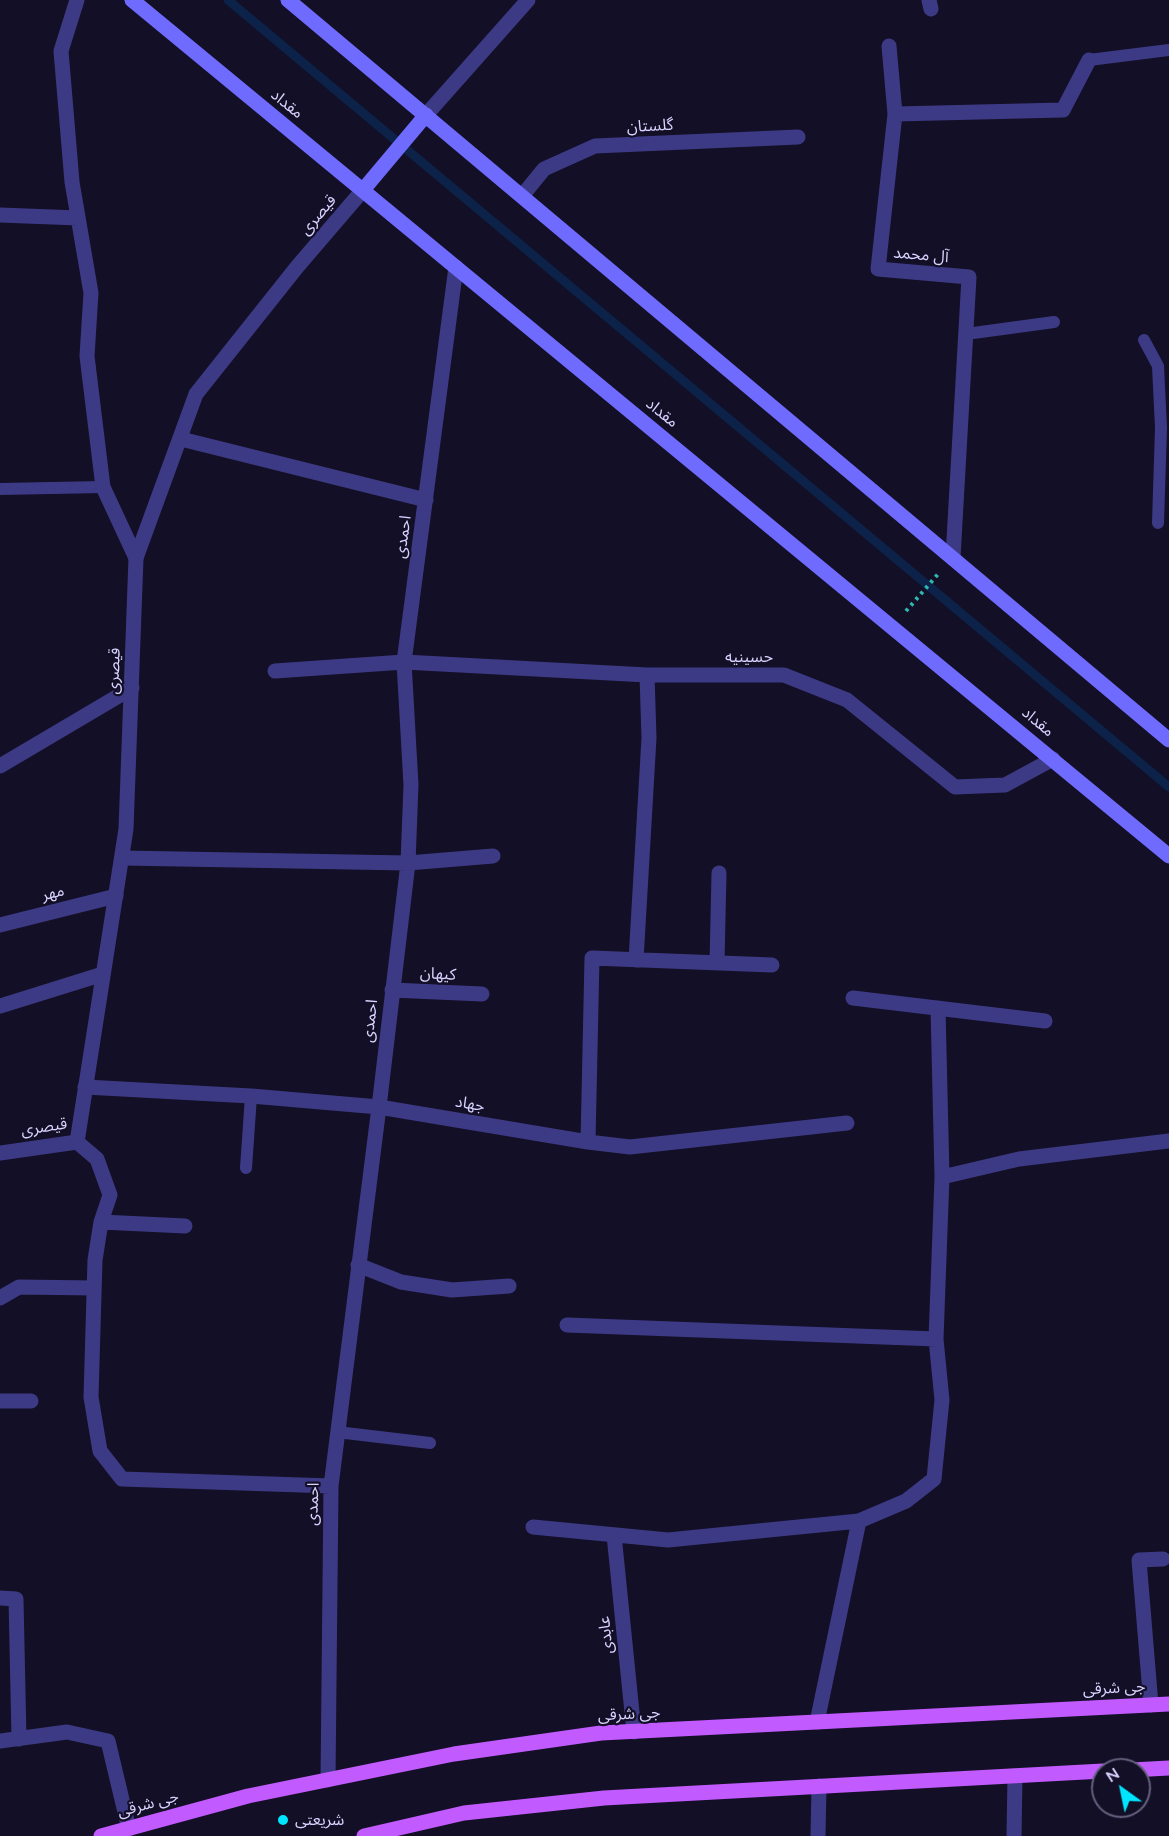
<!DOCTYPE html>
<html>
<head>
<meta charset="utf-8">
<style>
  body { margin:0 }
  #map { position:relative; width:1169px; height:1836px; overflow:hidden; background:#130f26; font-family:Mulish,sans-serif }
  canvas { display:block }
  .north { position:absolute; left:1091px; top:1758px; width:60px; height:60px; box-sizing:border-box; background:#130f26; border:2px solid #625e7d; border-radius:50%; rotate:327deg; font-size:16px; font-weight:700; line-height:24px; text-align:center; color:#d9d4ff }
  .north::after { content:''; display:block; margin:auto; width:21px; height:27px; background:#00e5ff; clip-path:polygon(50% 0,100% 100%,50% 72%,0 100%) }
</style>
</head>
<body>
<div id="map">
<canvas width="1169" height="1836"></canvas>
<div class="north">N</div>
</div>
<script>
const g = document.querySelector('canvas').getContext('2d');
g.lineJoin = 'round';
function strokePath(path, color, width, dash) { g.strokeStyle = color; g.lineWidth = width; g.lineCap = dash ? 'butt' : 'round'; g.setLineDash(dash || []); g.stroke(path); }
function drawText(font, color, halo, rows, align = 'center') {
  g.font = font + ' Mulish,"Noto Sans Arabic",sans-serif'; g.lineWidth = 4.5; g.setLineDash([]); g.textBaseline = 'middle'; g.strokeStyle = halo; g.fillStyle = color; for (const [text, x, y, turn = 0] of rows) {
    g.save(); g.translate(x, y); g.rotate((+turn || 0) * Math.PI / 180); g.textAlign = isNaN(turn) ? turn : align; if (halo) g.strokeText(text, 0, 0); g.fillText(text, 0, 0); g.restore();
  }
}
const stream = new Path2D(`
  M228,0L1169,787`);
const path = new Path2D(`
  M906,611L939,573`);
const service = new Path2D(`
  M1089,60L1169,50
  M966,334L1054,322
  M1144,340L1158,366L1161,428L1158,523
  M0,489L103,487
  M246,1168L251,1096
  M337,1432L430,1443`);
const minor = new Path2D(`
  M77,0L61,51L72,182L91,293L87,356L103,487L136,558
  M929,0L931,9
  M889,46L895,114
  M522,196L544,169L595,146L798,137
  M0,215L78,218
  M181,439L426,500
  M953,557L969,277L878,269L895,114L1063,110L1089,60
  M275,671L404,662L647,675H784L847,700L955,787L1005,785L1053,759
  M0,766L132,688
  M122,858L408,863L493,856
  M0,925L116,896
  M636,960L649,738L647,675
  M717,963L719,873
  M392,990L482,994
  M853,998L1045,1021
  M0,1006L103,974
  M85,1087L251,1096L379,1107L588,1142L630,1147L847,1123
  M77,1142L97,1159L110,1195L101,1222L95,1260L91,1397L100,1451L122,1479L331,1486
  M588,1142L592,958L772,965
  M942,1177L1019,1159L1169,1141
  M101,1222L185,1226
  M358,1265L401,1282L452,1290L509,1286
  M0,1298L19,1287L94,1288
  M567,1325L936,1339
  M0,1401H31
  M533,1527L668,1540L859,1521L906,1501L934,1479L942,1400L936,1339L942,1177L938,1008
  M614,1535L634,1732
  M0,1598L16,1599L19,1739
  M1151,1705L1139,1560L1163,1559
  M817,1722L859,1521
  M0,1741L67,1732L108,1741L129,1829
  M328,1780L331,1486L379,1107L408,863L411,785L404,662L456,267
  M818,1836L819,1786
  M1014,1836L1015,1776`);
const tertiary = new Path2D(`
  M426,115L528,0
  M0,1153L77,1142L126,829L136,558L196,394L297,267L363,190`);
const secondary = new Path2D(`
  M132,0L1169,856
  M288,0L1169,740
  M363,190L426,115`);
const primary = new Path2D(`
  M1132,1770L1169,1768
  M101,1836L248,1796L454,1754L601,1733L1169,1704
  M364,1836L464,1813L604,1798L1103,1771`);
const markers = [
  [283,1820,6,"#00e5ff"]
];
const streetNames = [
  ["مقداد",287,104,39],
  ["گلستان",650,126,-3],
  ["قیصری",318,215,-50],
  ["آل محمد",921,255,5],
  ["مقداد",662,413,39],
  ["احمدی",403,537,-82],
  ["حسینیه",749,657],
  ["قیصری",114,671,-88],
  ["مقداد",1038,722,40],
  ["مهر",53,893,-14],
  ["کیهان",438,974,3],
  ["احمدی",370,1021,-84],
  ["جهاد",470,1104,10],
  ["قیصری",44,1127,-9],
  ["احمدی",313,1504,-88],
  ["عابدی",606,1635,-96],
  ["جی شرقی",1114,1688,-3],
  ["جی شرقی",629,1714,-3],
  ["جی شرقی",148,1804,-15]
];
const poiNames = [
  ["شریعتی",295,1820]
];
strokePath(stream, '#0c2248', 9);
strokePath(path, '#2fb8b0', 4, [3, 4.5]);
strokePath(service, '#3d3a85', 12);
strokePath(minor, '#3d3a85', 15);
strokePath(tertiary, '#3d3a85', 15);
strokePath(secondary, '#6f6bff', 15);
strokePath(primary, '#c25bff', 15);
for (const [x, y, r, color] of markers) { const dot = new Path2D(); dot.arc(x, y, r, 0, 2 * Math.PI); g.fillStyle = color; g.fill(dot); strokePath(dot, '#130f26', 2); }
drawText('16px', '#d9d4ff', '#130f26', streetNames);
drawText('16px', '#d9d4ff', '#130f26', poiNames, 'left');
</script>
</body>
</html>
